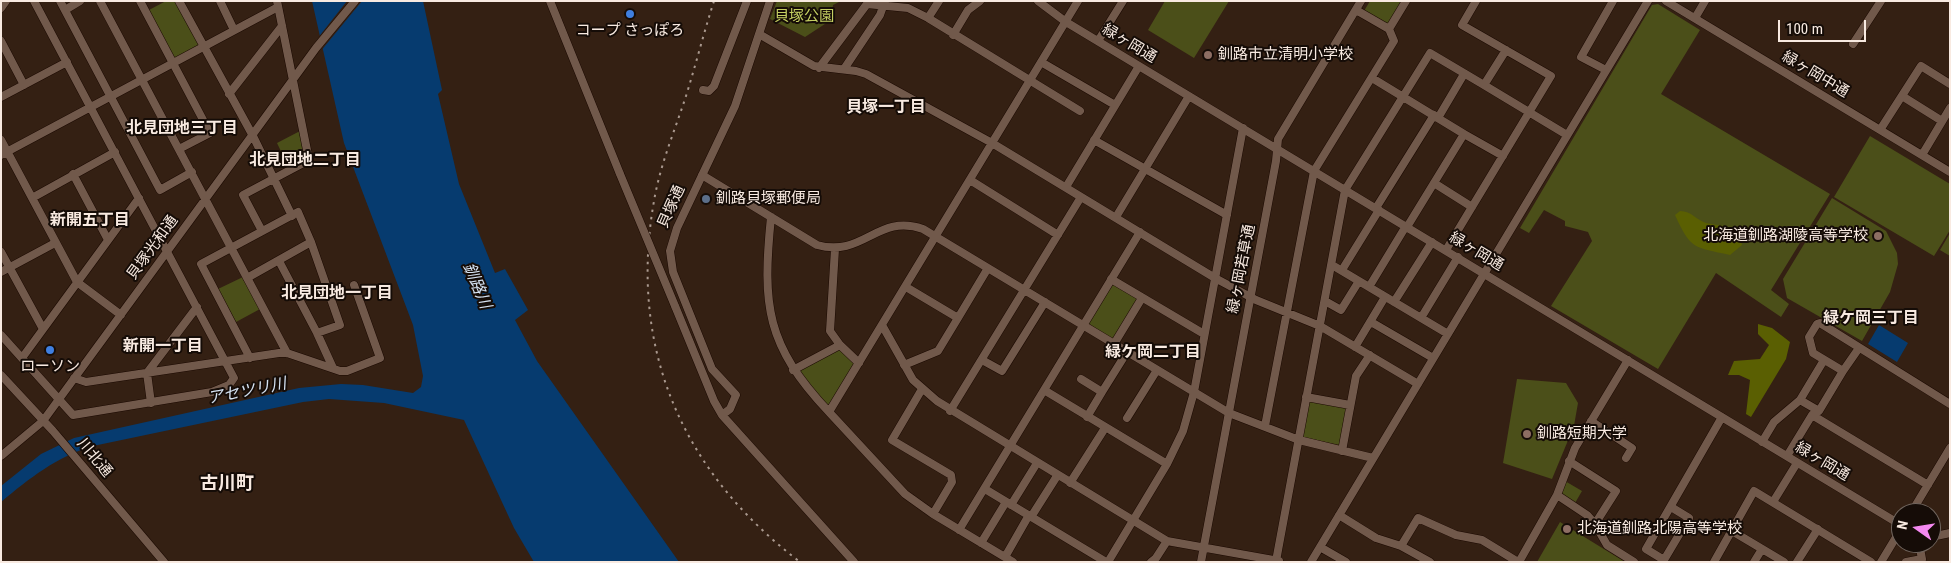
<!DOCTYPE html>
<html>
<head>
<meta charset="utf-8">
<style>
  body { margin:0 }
  #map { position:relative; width:1951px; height:563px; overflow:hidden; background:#342013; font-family:"Roboto Condensed",sans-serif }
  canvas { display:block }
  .frame { position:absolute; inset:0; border:2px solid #f8eae1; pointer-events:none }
  .north { position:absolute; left:1891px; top:503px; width:50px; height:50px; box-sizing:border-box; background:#150c07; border:1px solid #70655e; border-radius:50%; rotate:283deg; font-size:14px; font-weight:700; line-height:20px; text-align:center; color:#f8eae1 }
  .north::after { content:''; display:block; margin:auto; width:18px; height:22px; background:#f489f0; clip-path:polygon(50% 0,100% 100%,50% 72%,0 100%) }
  .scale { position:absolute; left:1778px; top:20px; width:88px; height:22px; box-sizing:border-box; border:2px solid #f8eae1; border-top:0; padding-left:6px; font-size:15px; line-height:18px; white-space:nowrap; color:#f8eae1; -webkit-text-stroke:4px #150c07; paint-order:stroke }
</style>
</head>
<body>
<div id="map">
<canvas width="1951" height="563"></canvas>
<div class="frame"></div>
<div class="north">N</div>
<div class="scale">100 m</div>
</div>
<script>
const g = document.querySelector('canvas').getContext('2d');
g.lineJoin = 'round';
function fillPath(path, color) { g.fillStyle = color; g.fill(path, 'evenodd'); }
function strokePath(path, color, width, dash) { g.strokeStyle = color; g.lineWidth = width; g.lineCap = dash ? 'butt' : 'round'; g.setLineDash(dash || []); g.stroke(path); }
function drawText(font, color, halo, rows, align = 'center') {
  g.font = font + ' "Roboto Condensed","Noto Sans JP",sans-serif'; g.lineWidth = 4; g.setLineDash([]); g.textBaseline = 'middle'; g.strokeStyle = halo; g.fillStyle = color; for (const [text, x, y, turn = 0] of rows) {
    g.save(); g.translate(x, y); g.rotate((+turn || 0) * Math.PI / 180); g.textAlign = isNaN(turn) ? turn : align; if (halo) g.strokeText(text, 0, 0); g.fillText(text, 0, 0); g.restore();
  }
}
const green = new Path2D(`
  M166,1H175L199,45L174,59L149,10Z
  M777,1H841L833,5L831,20L805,37L770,19Z
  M1165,1H1229L1194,58L1148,30Z
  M1370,1H1403L1391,22L1385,24L1364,11Z
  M1658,4L1700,30L1661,94L1830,194L1771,290L1789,304L1781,317L1716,273L1658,369L1551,306L1592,241L1588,232L1565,226V221L1544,210L1529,233L1520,228L1652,5Z
  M300,131L306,158L288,166L277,143Z
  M1870,136L1950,184V230L1934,256L1834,197Z
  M1832,198L1886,231L1897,253L1898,264L1890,292L1862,341L1787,298L1783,279Z
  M1950,233V256L1940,250Z
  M243,277L260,309L236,322L218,289Z
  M1112,282L1139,298L1113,340L1088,323Z
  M839,348L856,364L830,404H825L800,373L801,370Z
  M1517,379L1566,383L1578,403L1572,437L1569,438L1552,479L1503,463Z
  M1309,400L1347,407L1340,445L1303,437Z
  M1565,481L1582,491L1575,503L1563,496L1562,492Z
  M1560,522L1625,562H1537Z`);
const forest = new Path2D(`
  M1680,211C1692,211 1696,220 1706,223C1717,225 1727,226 1738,230L1742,245L1730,255C1694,247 1691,250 1675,215Z
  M1758,324L1772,328L1790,342L1786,359L1751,417L1746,414L1750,380L1739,375H1728L1734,361L1760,359L1769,345L1758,334Z`);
const water = new Path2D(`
  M312,1H423L442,90L438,94L459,184L495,273L505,269L528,310L515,320L537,361L679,562H534L514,528L464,420L384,403L329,399L303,402L93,446C56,457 30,478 1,502V486L41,454L74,438L299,388L341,384L363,385L413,393L421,387L423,376L413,325L344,143Z
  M1879,325L1908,343L1897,362L1868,344Z`);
const pier = new Path2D(`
  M347,1H362L320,52L317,39Z`);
const minor = new Path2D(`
  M60,1L160,190L192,172
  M100,1L287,353
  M140,1L210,133L179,149
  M179,1L253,136L292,216
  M220,1L234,30
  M550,1L620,174
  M1038,1L1066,22L1139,66L1901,525
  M1666,1L1950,172
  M1,8L6,1
  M65,10L80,1
  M928,18L939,1
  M1695,18L1705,1
  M1389,29L1406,1
  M759,34L814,66L856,71L866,74L992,143L1215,278L1256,300L1320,326L1418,384
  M953,35L968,10L980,1
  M1,41L24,85
  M1098,41L1123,1
  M1853,44L1881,1
  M1506,50L1484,85L1567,135
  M1041,62L1115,105
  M819,68L867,4L908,8L928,18L1080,111
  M844,69L880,15L885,1
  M1606,70L1581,57L1613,1
  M1372,78L1464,134L1407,227
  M703,90L709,91L714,86L747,1
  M229,94L282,26
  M1902,96L1942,121
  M1,97L67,62
  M1438,118L1464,74
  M1880,130L1921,66L1950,84
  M1464,134L1503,156
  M1,140L77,282L121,315
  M1094,140L1227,215
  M1,155L278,7
  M1922,155L1950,108
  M73,174L108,240
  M702,175L817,245C864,258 877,213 923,229L1229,413L1299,440L1373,458
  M970,180L1058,235
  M1434,183L1472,207
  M1066,187L1139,66
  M32,198L115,152
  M1376,208L1434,115
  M771,217C762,306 766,345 829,412
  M1116,217L1189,96
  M262,231L243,195L309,160L277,1
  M835,249L830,331L840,345L859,363
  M1446,250L1551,76L1462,25L1476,1
  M1,252L43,329
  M279,261L317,333L333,368
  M1332,265L1448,334
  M1342,270L1379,210
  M1,272L55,243
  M247,278L311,242
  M1111,279L1204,334
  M1369,287L1406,226
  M1325,301L1341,310L1359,281
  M1394,302L1432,242
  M675,306L714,401L722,415L854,562
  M958,318L988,268
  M1421,318L1458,257
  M1371,322L1433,358
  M882,325L913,380L937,401L1167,541L1279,561
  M1,335L73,415L212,392L229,385L234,378L34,1
  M1114,344L1142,298
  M1355,347L1385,297
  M22,358L139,198
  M250,358L201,264L298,212L311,242L340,325L317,333
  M982,360L1002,371L1045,302
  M904,365L938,351L958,318L906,287
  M793,370L840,345
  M1843,371L1859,348
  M1,375L53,431L164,562
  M74,378L86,382L279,353H287L340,371H347L380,358L354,285
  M1081,379L1102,392L1087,417
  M922,389L892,440L951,475L952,482L933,514
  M1044,390L1167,464
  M1102,392L1127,352
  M1306,397L1350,405
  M1800,400L1819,411L1843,371L1813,353L1809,337L1817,324L1820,323L1950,404
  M151,403L147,373L197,307
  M950,411L1081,197
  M722,415L730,409L736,395L712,369L673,272L670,251L677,228L735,106L770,1
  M1127,418L1157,370
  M1591,421L1632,448L1626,458
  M1265,426L1314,171L1394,41L1389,29L1356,10
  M1762,442L1774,422L1800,400L1824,360
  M1342,451L1356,376L1370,355
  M1,456L43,421L316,48L355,1
  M1787,456L1812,415L1928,485
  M1569,461L1616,491L1595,524
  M1070,483L1105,428
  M985,489L1106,562
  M1557,495L1587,515L1595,524L1607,545L1634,562
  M1773,502L1797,463
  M1011,505L1037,463
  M1671,507L1689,518L1664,560L1646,549L1722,417
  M1911,513L1950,448
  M1339,515L1376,538L1401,546L1430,562
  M1031,517L1057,476
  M959,530L1140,232
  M1732,531L1784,562
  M1931,537L1950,533
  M981,543L1006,502
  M1401,546L1418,518L1456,535L1482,540L1518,562
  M1320,547L1346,562
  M1005,557L1029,515
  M1276,561L1345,190L1430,53L1484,85
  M1013,562L933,514L905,494L829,412L1078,1
  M1108,562L1167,464L1183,431L1194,392L1243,128
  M1151,562L1156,558L1167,541
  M1201,562L1276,161L1278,139L1361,1
  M1311,562L1648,1
  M1519,562L1557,495L1575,448L1628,360
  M1714,562L1754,491L1871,562
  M1754,562L1762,549
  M1797,562L1818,529
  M1881,562L1901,529
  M1906,562L1922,559L1919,543`);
const rail = new Path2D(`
  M714,1C704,32 696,64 686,96C675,130 660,165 654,201C628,348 682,472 800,562`);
const minorBridge = new Path2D(`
  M620,174L675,306`);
const markers = [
  [630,14,5,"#3f7fe0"],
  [1208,55,5,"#8d6e63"],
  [706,199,5,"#5c6f8a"],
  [1878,236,5,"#8d6e63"],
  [50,350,5,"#3f7fe0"],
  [1527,434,5,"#8d6e63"],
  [1567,529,5,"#8d6e63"]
];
const parkNames = [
  ["貝塚公園",804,17]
];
const poiNames = [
  ["コープ さっぽろ",630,31,"center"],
  ["釧路市立清明小学校",1218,55],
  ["釧路貝塚郵便局",716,199],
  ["北海道釧路湖陵高等学校",1868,236,"right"],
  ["ローソン",50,367,"center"],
  ["釧路短期大学",1537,434],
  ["北海道釧路北陽高等学校",1577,529]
];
const streetNames = [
  ["緑ヶ岡通",1129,44,31],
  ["緑ヶ岡中通",1815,75,31],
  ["貝塚通",672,207,-66],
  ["貝塚光和通",153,248,-54],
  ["緑ヶ岡通",1476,252,31],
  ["緑ヶ岡若草通",1242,269,-79],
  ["川北通",94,458,50],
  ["緑ヶ岡通",1822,462,31]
];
const neighbourhoodNames = [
  ["貝塚一丁目",886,108],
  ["北見団地三丁目",182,129],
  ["北見団地二丁目",305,161],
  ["新開五丁目",90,221],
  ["北見団地一丁目",337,294],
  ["緑ケ岡三丁目",1871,319],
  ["新開一丁目",163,347],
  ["緑ケ岡二丁目",1153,353]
];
const waterNames = [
  ["釧路川",476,286,67],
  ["アセツリ川",247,392,-11]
];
const quarterNames = [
  ["古川町",227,484]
];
fillPath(green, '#4b4f19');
fillPath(forest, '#5a5f02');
fillPath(water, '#063b6f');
fillPath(pier, '#342013');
strokePath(minor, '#1b0901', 9);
strokePath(minor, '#71594b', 8);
strokePath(rail, '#a9988e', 2, [2.5, 5]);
strokePath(minorBridge, '#1b0901', 9, []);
strokePath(minorBridge, '#71594b', 8);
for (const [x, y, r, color] of markers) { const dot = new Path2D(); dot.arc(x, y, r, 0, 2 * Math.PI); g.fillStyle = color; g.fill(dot); strokePath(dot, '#150c07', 2); }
drawText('15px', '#c4cf62', '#150c07', parkNames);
drawText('15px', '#f8eae1', '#150c07', poiNames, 'left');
drawText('15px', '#f8eae1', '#150c07', streetNames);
drawText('bold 16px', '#f8eae1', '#150c07', neighbourhoodNames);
drawText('italic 16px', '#d5e2f2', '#150c07', waterNames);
drawText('bold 18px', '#f8eae1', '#150c07', quarterNames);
</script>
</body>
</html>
